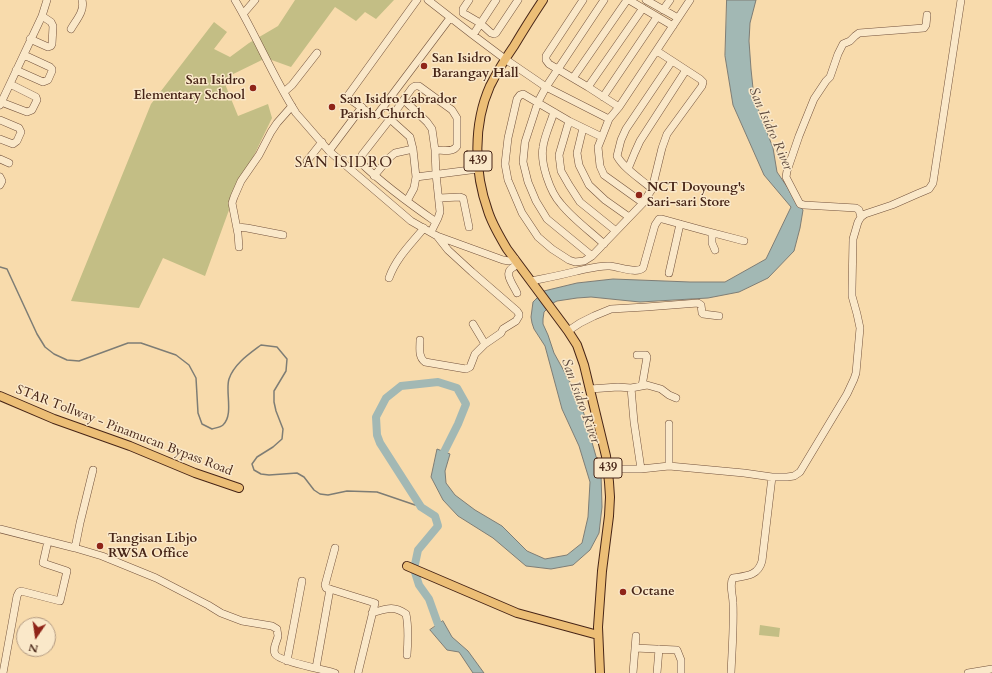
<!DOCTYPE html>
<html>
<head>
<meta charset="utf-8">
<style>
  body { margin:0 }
  #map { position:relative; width:992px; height:673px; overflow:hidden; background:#f8dbac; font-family:Cardo,serif }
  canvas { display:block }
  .north { position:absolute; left:16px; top:617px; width:40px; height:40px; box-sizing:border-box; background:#fae8c9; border:1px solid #b29a82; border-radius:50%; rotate:193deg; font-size:11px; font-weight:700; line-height:16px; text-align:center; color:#472517 }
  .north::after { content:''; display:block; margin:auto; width:14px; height:18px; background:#8f2418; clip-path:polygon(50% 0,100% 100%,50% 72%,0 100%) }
</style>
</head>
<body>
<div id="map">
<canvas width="992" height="673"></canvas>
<div class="north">N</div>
</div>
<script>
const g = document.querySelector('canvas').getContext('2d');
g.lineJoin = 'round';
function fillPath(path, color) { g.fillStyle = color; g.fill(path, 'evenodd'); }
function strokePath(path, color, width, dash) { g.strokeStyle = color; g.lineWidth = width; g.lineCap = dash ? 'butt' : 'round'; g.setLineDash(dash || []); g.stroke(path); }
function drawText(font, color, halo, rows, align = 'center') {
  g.font = font + ' Cardo,serif'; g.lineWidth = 3; g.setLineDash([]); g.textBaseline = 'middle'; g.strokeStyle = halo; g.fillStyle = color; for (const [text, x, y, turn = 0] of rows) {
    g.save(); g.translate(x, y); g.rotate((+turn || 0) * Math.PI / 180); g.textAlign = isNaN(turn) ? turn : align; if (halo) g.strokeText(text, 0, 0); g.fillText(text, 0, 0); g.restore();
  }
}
const green = new Path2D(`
  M295,0H394L376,19L365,12L356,21L335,7L291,67L266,58L223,79L238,116L268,104L272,118L233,199L205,276L163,258L139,308L71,301L151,104L214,22L227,32L214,49L230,57L249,43L278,26Z
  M760,625L780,628L779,637L759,635Z`);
const water = new Path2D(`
  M727,0H756L750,23L749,41L751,69L754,98L773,148L777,172L803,210L800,228L794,251L768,278L739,292L708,298L640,302L591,297L577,298L557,301L553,303L544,312L543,319V324L548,335L554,353L580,400L601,474L602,507L599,533L590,550L573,565L551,569L526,566L493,538L458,516L443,500L431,477L437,449L450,454L445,471L446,483L455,495L475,510L502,526L527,551L545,559L567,555L582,543L588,517L590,482L579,446L562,409L545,346L534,329L532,323L531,317L533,302L544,291L548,290L577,283L613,279L690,282H725L766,259L791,207L764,175L733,105L725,56Z
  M443,621L452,637L468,651L484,673H473L459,652L447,650L430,630Z`);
const stream = new Path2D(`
  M0,267L7,269L37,334L45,347L54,354L67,360L79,361L128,343H141L176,355L189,365L196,378L198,413L202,424L212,429C215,428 221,427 223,425C234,415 225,391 229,379C234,364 249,354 261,345L277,347L287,359L286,371L274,391V402L276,411L283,429L282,439L273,447L257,457L252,464L254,470L261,474L269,475L297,473L304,477L314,490L320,494L328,495L347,491L377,492L421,507`);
const river = new Path2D(`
  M439,462L458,424L466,404L457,388L438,382L401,386L386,398L376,417L377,435L380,443L421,507L435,516L438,526L418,550L414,569L419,585L429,599L439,627L444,633`);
const minor = new Path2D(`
  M235,0C257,37 273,77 296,113L329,151L411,221L437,236L503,260L509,261L515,259
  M417,0L349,94L348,98L372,115H377L450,18
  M428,0L473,35L505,59L546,87L609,119
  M469,0L463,9V13L480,23L491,33L494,34L496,33L518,0
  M583,0L546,56V60L549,64L588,87L619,107
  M629,0L673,26
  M646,0L678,18
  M663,10L670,0
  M243,14L255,0
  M71,29C76,20 85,11 82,0
  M473,35L496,0
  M30,39L48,47L51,46L52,44L53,26L51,22L42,16
  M16,70L43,82L48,80L52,71V69L50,67L24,55
  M573,78L627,0
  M588,87L643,8
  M284,92L292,85L317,53
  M603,97L657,17
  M404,100L427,122L432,129L435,150L436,174L440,212L438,218L431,232
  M1,102L27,112L32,110L37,100L36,97L10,84
  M0,105L42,16L47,0
  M554,112C551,122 544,137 543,147C540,163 550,192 561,204C573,219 590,231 604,244
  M390,119L410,137L413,149L416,177L414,188L407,201
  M0,120L19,128L21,132L17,141L13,144L0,139
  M569,121L559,155L561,171L569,185L580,202L616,231
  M583,128L577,153L579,165L589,185L605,200L629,217
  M602,137L569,121L523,94L520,95L517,99L508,138L505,164L508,180L522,213L538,237L552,249L569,260L575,262L584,261L592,256L643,203L652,189L662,148L667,134L702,86L703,82L700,79L657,51
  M435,150C443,150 453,153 457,146V118L452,110L419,86H415L412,88L390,119L362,155L361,163C384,185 410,204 436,222
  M329,151L362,107
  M0,159L9,163
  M307,161L322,142
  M628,169L635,152L640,141L686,70
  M374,176L389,158L395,153L413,149
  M0,177L2,181L0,185
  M416,177L478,169
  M652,189C641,179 624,169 617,156L621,140L626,129L672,61
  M439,198L460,197L463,198L469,227
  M643,203L604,175L600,166L598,147L602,137L609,119L619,107L690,0
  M861,217L859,210L856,208L804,205L800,204L787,179L786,177L787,171L799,136L814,99L826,81L830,77L838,54L843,44L850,41L855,36L859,33L924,28L926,25L927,15
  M237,227L247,228L283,235
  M712,233V243L715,250
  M239,247L238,234L232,203L234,197L241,181L259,155L271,132L277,123L292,106
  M592,256L547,219L536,201L528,182L523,162L525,142L538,102L546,87L604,0
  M669,273L680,224
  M389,278C396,258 411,244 424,228
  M531,281C546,278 562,275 577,271C588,269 599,265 610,266C620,267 636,274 643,268L655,225L659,219H662L702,230L744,241
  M517,293C515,288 505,275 510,270C511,268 516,266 518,264
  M473,324L485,344
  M568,331L580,323L594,316L611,309L646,307L698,303L701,305L702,313L703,314L719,316
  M420,340C420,348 418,357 425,362L466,369L470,367L475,354L485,344L501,333L503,329L516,321L519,316V314L517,311L472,272L448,250L437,236
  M637,355H646L647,357L642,386
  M631,388L634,422L641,469
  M590,389L618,387L631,388L647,385L661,389L669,395L676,398
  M669,466V424
  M608,469H641L669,466L744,473L772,477H787L794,476L800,472L847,394L854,379L856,373L860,328L857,314L852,296V289L853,239L858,222L861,217L865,214L892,205L917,194L929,189L933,183L961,0
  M0,529L75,548L102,556L156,578L208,605L221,613L242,621L272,626L277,629C277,631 278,635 278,636C277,642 272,648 275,654C278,661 326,670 335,673
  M75,548L80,523L93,470
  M330,589L326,588L325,585L335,548
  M372,613C386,609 393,605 406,614C409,628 408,642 407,655
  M635,648L677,650L681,660V673
  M287,661L302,581
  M316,668L330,589L375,603L358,673
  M3,673L17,596L19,592L21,591L60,601L67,571L43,563L48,541
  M633,673L636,636
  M657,673L659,649
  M731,673C732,650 734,626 733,603C733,596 729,584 733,578C746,576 758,576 762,561L772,477
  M968,673L992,669`);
const major = new Path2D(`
  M543,0C533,15 523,31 514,46C505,59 497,72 490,86C473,124 474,172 488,211C492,224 500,237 507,249L568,331L577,345L584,365L606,456L609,482L610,497L609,516L602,571L598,627L600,673
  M0,396L54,419L130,446L195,473L239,488
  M407,566L517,613L598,635`);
const markers = [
  [424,66,4,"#8f2418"],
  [253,88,4,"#8f2418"],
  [332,107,4,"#8f2418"],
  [639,195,4,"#8f2418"],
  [100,546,4,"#8f2418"],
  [623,592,4,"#8f2418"]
];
const shields = [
  [478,161,28],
  [608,468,28]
];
const shieldNames = [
  ["439",478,161],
  ["439",608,468]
];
const poiNames = [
  ["San Isidro",432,59],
  ["Barangay Hall",432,74],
  ["San Isidro",245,81,"right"],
  ["Elementary School",245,96,"right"],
  ["San Isidro Labrador",340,100],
  ["Parish Church",340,115],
  ["NCT Doyoung's",647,188],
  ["Sari-sari Store",647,203],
  ["Tangisan Libjo",108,539],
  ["RWSA Office",108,554],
  ["Octane",631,592]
];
const streetNames = [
  ["STAR Tollway - Pinamucan Bypass Road",124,431,21]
];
const waterNames = [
  ["San Isidro River",770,129,66],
  ["San Isidro River",580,401,70]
];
const quarterNames = [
  ["SAN ISIDRO",344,164]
];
fillPath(green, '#c3be85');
fillPath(water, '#a2b8b4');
strokePath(water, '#7e7d75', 1);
strokePath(stream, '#7e7d75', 1.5);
strokePath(river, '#a2b8b4', 8);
strokePath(minor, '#73523c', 8);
strokePath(major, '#472517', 10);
strokePath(minor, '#fae8c9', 7);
strokePath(major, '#ecbe76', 8);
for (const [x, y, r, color] of markers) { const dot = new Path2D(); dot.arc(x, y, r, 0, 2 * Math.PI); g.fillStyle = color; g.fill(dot); strokePath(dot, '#fae8c9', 1.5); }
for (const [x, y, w] of shields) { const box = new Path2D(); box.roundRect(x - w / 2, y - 10, w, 20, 3); g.fillStyle = '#fae8c9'; g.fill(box); strokePath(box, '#472517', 1); }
drawText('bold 12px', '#472517', null, shieldNames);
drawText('bold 13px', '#472517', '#fae8c9', poiNames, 'left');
drawText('13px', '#472517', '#fae8c9', streetNames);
drawText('italic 14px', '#5e4a3e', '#fae8c9', waterNames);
g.letterSpacing = '1px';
drawText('15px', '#472517', '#fae8c9', quarterNames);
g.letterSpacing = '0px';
</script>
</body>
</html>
